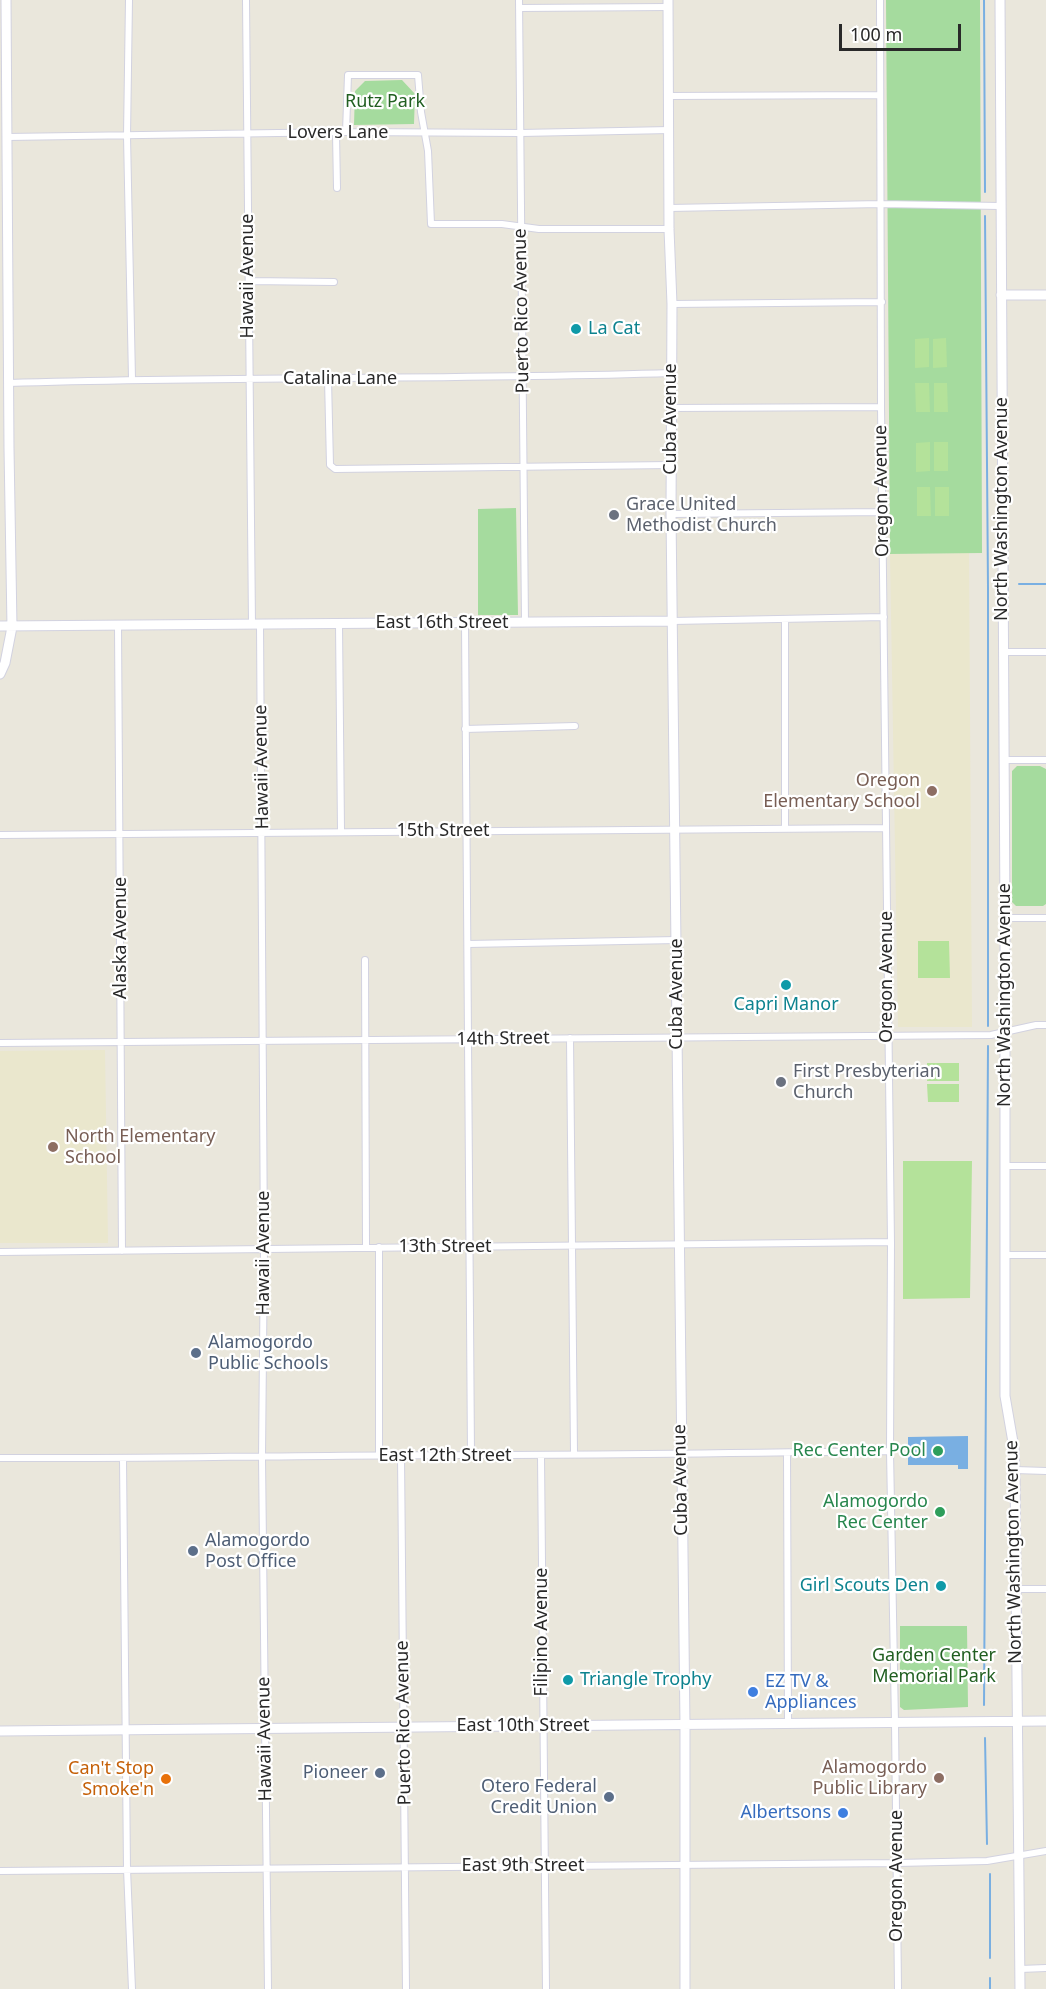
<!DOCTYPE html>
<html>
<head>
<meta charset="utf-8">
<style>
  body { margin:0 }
  #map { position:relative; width:1046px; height:1989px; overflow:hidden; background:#eae7dc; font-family:"Noto Sans",sans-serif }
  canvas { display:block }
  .scale { position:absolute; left:839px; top:24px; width:122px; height:27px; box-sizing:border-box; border:3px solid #292929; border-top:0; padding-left:8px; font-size:18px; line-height:21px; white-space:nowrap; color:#292929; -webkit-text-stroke:4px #fff; paint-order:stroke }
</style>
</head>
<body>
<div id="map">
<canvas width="1046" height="1989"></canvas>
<div class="scale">100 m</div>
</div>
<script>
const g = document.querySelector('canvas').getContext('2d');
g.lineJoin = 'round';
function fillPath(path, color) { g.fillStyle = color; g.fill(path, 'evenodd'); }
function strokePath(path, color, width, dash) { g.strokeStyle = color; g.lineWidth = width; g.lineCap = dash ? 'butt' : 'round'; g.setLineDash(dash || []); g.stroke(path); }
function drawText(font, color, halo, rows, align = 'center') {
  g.font = font + ' "Noto Sans",sans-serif'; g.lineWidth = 4.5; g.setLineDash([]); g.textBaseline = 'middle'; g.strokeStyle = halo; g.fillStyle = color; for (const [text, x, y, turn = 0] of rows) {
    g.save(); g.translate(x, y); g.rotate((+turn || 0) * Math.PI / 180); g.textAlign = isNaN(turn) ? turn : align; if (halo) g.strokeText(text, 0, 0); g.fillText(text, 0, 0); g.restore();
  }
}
const education = new Path2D(`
  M969,553L972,1027H898L890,554Z
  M105,1050L108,1243H0V1051Z`);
const green = new Path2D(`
  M886,0H980L982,553L890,554Z
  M402,80L415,94L414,124L354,125L355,91L365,81Z
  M516,508L518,615H478V509Z
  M1017,766H1040L1046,769V904L1043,906H1016L1012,902V771Z
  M900,1626H967L968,1707L904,1710L900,1707Z`);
const pitch = new Path2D(`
  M929,338V367L915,368V339Z
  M946,338L947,367L933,368V339Z
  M915,383H929L930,412H916Z
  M934,383H947L948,412H934Z
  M930,442V471L916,472V443Z
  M934,442H948V471H934Z
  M917,487H930L931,516H917Z
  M935,487H949V516H935Z
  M918,941H949L950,978H918Z
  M927,1063H959V1081H927Z
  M927,1084H959V1102H928Z
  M903,1161H972L970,1298L903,1299Z`);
const water = new Path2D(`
  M968,1436V1469H958V1465H908V1437Z`);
const stream = new Path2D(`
  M984,0L985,192
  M985,216L988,588V1026
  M1019,584H1046
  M984,1705L988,1046
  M985,1738L987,1844
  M990,1874V1958
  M990,1978V1989`);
const street = new Path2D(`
  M129,0L127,136L132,379
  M246,0L252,624
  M519,0L525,622
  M880,0L881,407L891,1242L890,1451L895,1723L898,1989
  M519,8L668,7
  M669,96L880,95
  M346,132L348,75H418L421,112L428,151L431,224H502L539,229H669
  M336,133L337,188
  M7,137L346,132L521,133L670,130
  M669,208L881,204L1000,206
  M249,281L334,282
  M672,304L882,302
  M328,379L330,465L335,469L671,465
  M9,383C230,376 451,380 671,373
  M671,408L881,407
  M671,514L883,512
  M785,620V828
  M672,621L884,617
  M465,623L471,1455
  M260,624L264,1248L262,1457L268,1989
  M339,624L341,831
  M118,625L122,1251
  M1003,652H1046
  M465,729L575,726
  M1004,760H1046
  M0,835L886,828
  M1005,918H1046
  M468,944L677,940
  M365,960L366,1247
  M570,1038L574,1454
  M0,1043L991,1035L1036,1025H1046
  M1004,1166H1046
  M379,1247V1456
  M0,1252L891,1242
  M1005,1255H1046
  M787,1453L788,1724
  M401,1456L406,1989
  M541,1456L546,1989
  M0,1458C158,1459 315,1455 472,1455C612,1455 751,1453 890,1451
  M123,1459L127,1869L132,1989
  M1015,1470L1046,1471
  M1016,1589H1046
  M0,1871L897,1863L987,1861L1046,1851
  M1020,1969L1046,1968`);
const secondary = new Path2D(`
  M668,0L669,229L672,304L671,514L685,1725V1989
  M1000,0L1005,918V1396L1014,1448L1015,1470L1020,1989
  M1001,295H1046
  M0,626L672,621
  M0,674L5,663L12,627L9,448L6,0
  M0,1731L1046,1721`);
const markers = [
  [576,329,6,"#0f9aa8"],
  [614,515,6,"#6b7280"],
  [932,791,6,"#8d6e63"],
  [786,985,6,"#0f9aa8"],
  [781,1082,6,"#6b7280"],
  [53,1147,6,"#8d6e63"],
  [196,1353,6,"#5c6f8a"],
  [938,1451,6,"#2e9e5b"],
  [940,1512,6,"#2e9e5b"],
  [193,1551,6,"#5c6f8a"],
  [941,1586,6,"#0f9aa8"],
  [568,1680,6,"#0f9aa8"],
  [753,1692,6,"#3f7fe0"],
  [380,1773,6,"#5c6f8a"],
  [939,1778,6,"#8d6e63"],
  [166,1779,6,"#e8710a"],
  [609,1797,6,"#5c6f8a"],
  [843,1813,6,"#3f7fe0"]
];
const parkNames = [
  ["Rutz Park",385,102],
  ["Garden Center",934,1656],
  ["Memorial Park",934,1677]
];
const streetNames = [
  ["Lovers Lane",338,133],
  ["Hawaii Avenue",248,276,-90],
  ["Puerto Rico Avenue",522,311,-91],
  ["Catalina Lane",340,379],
  ["Cuba Avenue",671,419,-90],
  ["Oregon Avenue",882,491,-91],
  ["North Washington Avenue",1002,509,-90],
  ["East 16th Street",442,623],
  ["Hawaii Avenue",262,767,-91],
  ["15th Street",443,831],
  ["Alaska Avenue",121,938,-90],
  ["Oregon Avenue",887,977,-90],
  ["Cuba Avenue",677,994,-90],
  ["North Washington Avenue",1005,995,-90],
  ["14th Street",503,1039,-1],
  ["13th Street",445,1247],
  ["Hawaii Avenue",264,1253,-90],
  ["East 12th Street",445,1456],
  ["Cuba Avenue",681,1480,-91],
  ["North Washington Avenue",1014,1552,-91],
  ["Filipino Avenue",542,1632,-90],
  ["Puerto Rico Avenue",404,1723,-91],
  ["East 10th Street",523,1726],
  ["Hawaii Avenue",265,1739,-91],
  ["East 9th Street",523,1866],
  ["Oregon Avenue",897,1876,-90]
];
const cultureNames = [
  ["La Cat",588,329],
  ["Capri Manor",786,1005,"center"],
  ["Girl Scouts Den",929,1586,"right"],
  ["Triangle Trophy",580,1680]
];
const worshipNames = [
  ["Grace United",626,505],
  ["Methodist Church",626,526],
  ["First Presbyterian",793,1072],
  ["Church",793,1093]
];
const educationNames = [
  ["Oregon",920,781],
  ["Elementary School",920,802],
  ["North Elementary",65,1137,"left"],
  ["School",65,1158,"left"],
  ["Alamogordo",927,1768],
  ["Public Library",927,1789]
];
const serviceNames = [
  ["Alamogordo",208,1343],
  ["Public Schools",208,1364],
  ["Alamogordo",205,1541],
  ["Post Office",205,1562],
  ["Pioneer",368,1773,"right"],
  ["Otero Federal",597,1787,"right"],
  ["Credit Union",597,1808,"right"]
];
const leisureNames = [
  ["Rec Center Pool",926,1451],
  ["Alamogordo",928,1502],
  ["Rec Center",928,1523]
];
const shopNames = [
  ["EZ TV &",765,1682],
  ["Appliances",765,1703],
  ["Albertsons",831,1813,"right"]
];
const foodNames = [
  ["Can't Stop",154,1769],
  ["Smoke'n",154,1790]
];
fillPath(education, '#eae7cd');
fillPath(green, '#a5db9e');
fillPath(pitch, '#b4e29a');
fillPath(water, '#79afe2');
strokePath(stream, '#79afe2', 2);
strokePath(street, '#d2d2e0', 8);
strokePath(secondary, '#d2d2e0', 11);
strokePath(street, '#fff', 6);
strokePath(secondary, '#fff', 9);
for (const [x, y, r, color] of markers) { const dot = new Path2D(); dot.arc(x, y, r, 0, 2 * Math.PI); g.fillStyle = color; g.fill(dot); strokePath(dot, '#fff', 2); }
drawText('18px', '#215f21', '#fff', parkNames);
drawText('18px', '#292929', '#fff', streetNames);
drawText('18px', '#0d838f', '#fff', cultureNames, 'left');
drawText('18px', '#5b616d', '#fff', worshipNames, 'left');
drawText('18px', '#785e54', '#fff', educationNames, 'right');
drawText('18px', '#4e5e75', '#fff', serviceNames, 'left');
drawText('18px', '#27864d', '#fff', leisureNames, 'right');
drawText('18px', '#366cbe', '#fff', shopNames, 'left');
drawText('18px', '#c56008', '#fff', foodNames, 'right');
</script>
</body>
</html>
